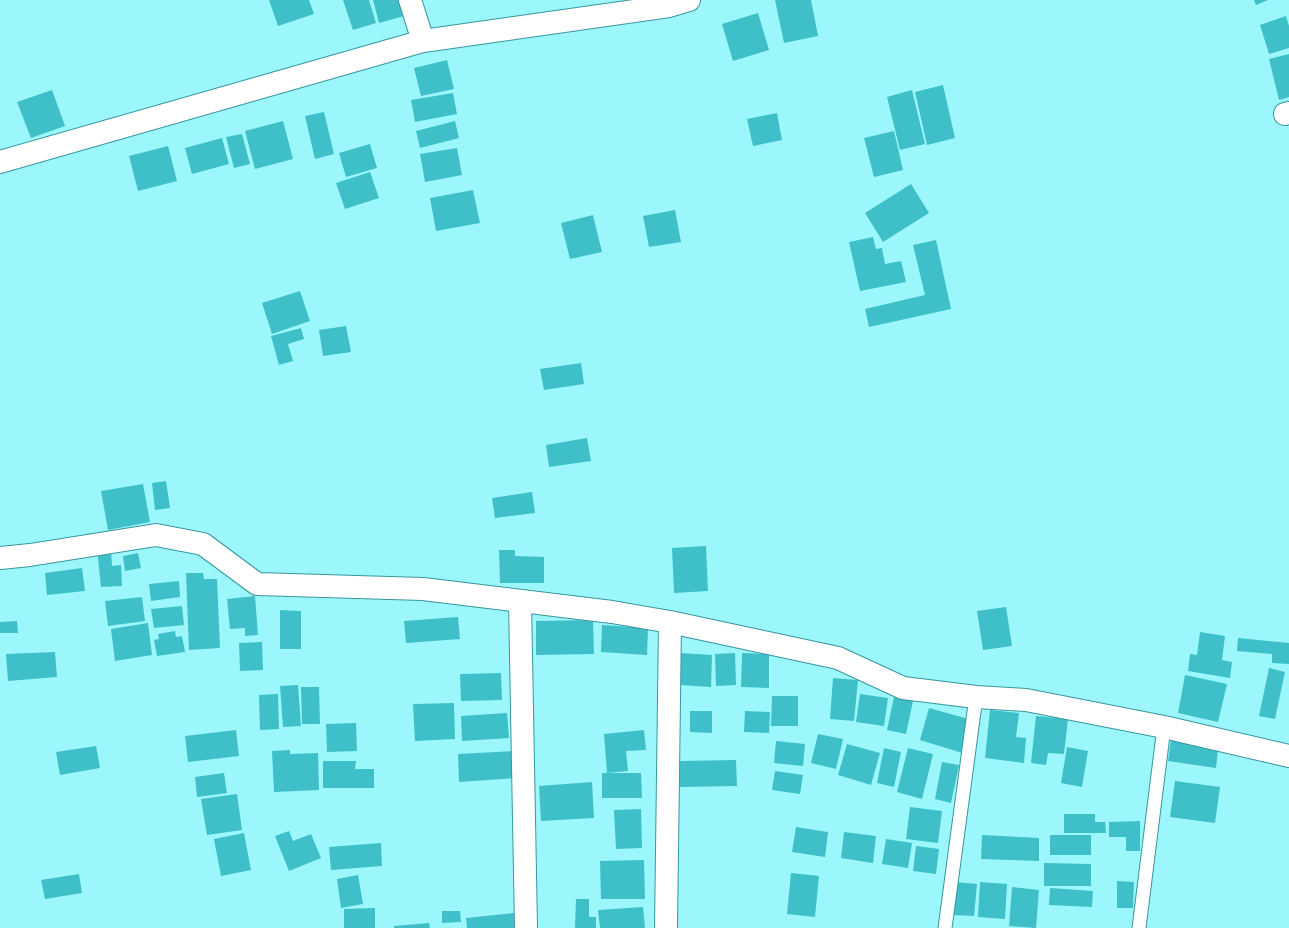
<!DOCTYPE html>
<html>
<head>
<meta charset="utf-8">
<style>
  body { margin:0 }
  canvas { display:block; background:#9bf7fc }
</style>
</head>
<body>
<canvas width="1289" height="928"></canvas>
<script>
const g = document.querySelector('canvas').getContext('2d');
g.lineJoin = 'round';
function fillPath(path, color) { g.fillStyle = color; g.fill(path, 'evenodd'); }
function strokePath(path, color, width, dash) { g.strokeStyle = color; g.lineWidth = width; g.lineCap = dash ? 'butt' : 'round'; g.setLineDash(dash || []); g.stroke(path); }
const building = new Path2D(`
  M269,0H309L314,14L278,26Z
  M343,0H369L376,23L353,30Z
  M373,0H400L404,16L379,23Z
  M775,0H811L818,36L784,43Z
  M1254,0H1268L1256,5Z
  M758,13L769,50L733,61L722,24Z
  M1286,16L1289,26V48L1269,54L1260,25Z
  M1289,54V97L1279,100L1269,59Z
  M447,60L454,89L421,96L414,68Z
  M943,85L955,138L927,145L915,92Z
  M52,90L65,126L31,138L17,102Z
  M912,90L925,144L900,150L887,97Z
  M453,93L457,114L415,122L411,100Z
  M324,112L334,154L315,159L305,116Z
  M777,113L782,140L753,146L747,119Z
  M283,121L293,159L255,169L245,131Z
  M455,121L459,138L420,148L416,131Z
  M894,131L903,170L874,177L864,138Z
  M242,134L250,164L234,168L226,137Z
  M222,138L229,164L192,174L185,148Z
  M370,144L377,168L346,177L339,153Z
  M168,146L177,181L138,191L129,156Z
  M457,148L462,175L425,182L420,154Z
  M370,172L379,198L345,209L336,183Z
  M911,184L929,213L883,242L865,213Z
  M473,190L480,223L436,231L430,198Z
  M675,210L681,242L649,247L643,216Z
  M593,215L602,252L570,259L561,223Z
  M873,237L876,249L882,248L885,264L901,261L906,282L860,291L849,242Z
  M936,240L951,309L869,327L865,309L925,295L913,245Z
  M300,291L310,321L272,334L262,303Z
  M346,326L351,352L323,356L319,330Z
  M301,328L304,339L288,344L293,361L279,365L271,336Z
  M581,363L584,384L544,390L540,369Z
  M587,438L591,461L549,467L546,445Z
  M166,481L170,508L155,510L152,483Z
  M143,484L150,522L108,530L101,491Z
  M532,492L535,513L495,518L492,498Z
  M706,546L708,591L674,593L672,548Z
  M111,548L112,566L121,565L122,586L101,587L97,549Z
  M499,550H515V556L544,557V583H500Z
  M138,553L141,568L125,571L123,556Z
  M82,568L85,591L47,595L45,573Z
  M186,573H203L204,579H217L220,648L189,650Z
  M179,581L180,597L151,601L149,584Z
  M255,596L258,635L245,636V628L230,629L227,599Z
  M142,597L145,621L108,626L105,601Z
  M182,606L184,625L154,628L151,609Z
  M1006,607L1012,646L983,650L977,611Z
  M280,610L301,611V649H280Z
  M458,617L460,639L406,643L404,621Z
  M593,620L594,654L536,655V621Z
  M17,621L18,633H0V622Z
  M148,623L152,655L115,661L111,629Z
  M602,625L648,628L647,655L601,652Z
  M175,631L176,637L182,636L185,652L157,656L154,640L159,639L158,634Z
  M1200,632L1225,636L1222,660L1232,662L1230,678L1188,671L1190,654L1197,655Z
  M1238,638L1289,643V664L1272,663V654L1237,651Z
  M262,642L263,670L240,671L239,643Z
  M55,652L57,677L8,681L6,654Z
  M681,653L712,655L711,687L680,685Z
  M735,653L736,685L716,686L715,654Z
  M742,653L769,654V688L741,687Z
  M1269,668L1285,672L1275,719L1259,716Z
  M501,673L502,700L461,701L460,674Z
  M1185,675L1227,684L1218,722L1178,713Z
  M833,678L858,680L854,721L830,719Z
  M298,685L301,726L283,727L280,686Z
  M301,687H319L320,724H302Z
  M278,694L279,729L260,730L259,695Z
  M860,694L888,698L884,726L856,722Z
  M772,696H798V726H771Z
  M894,697L913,701L906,734L887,730Z
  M454,703L455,739L415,741L413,704Z
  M929,708L972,720L962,753L920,740Z
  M990,710L1019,713L1016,737L1026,738L1024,763L985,758Z
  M690,711H712V733L690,732Z
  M745,711L770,712L769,733L744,732Z
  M507,713L509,738L462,741L461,716Z
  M1036,716L1068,719L1064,754L1048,753L1046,765L1031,763Z
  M356,723L357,751L327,752L326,724Z
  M236,730L239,756L188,762L185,736Z
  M644,730L646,750L626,751L628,771L607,773L604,734Z
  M818,734L843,739L836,769L811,763Z
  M1171,740L1197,744L1219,741L1216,768L1168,761Z
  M776,741L805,744L803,766L774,763Z
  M847,744L880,753L871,785L838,775Z
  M96,746L100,768L60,775L56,752Z
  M1067,747L1088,751L1082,787L1061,783Z
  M884,748L901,752L894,787L877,783Z
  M908,748L933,754L922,799L897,792Z
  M290,750V754L318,753L319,790L274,792L272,751Z
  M515,751L517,778L459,782L458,754Z
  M736,760L737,786L680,787V761Z
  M323,761H356L355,769H374V788H323Z
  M942,762L959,765L951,803L935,799Z
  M775,771L803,775L800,794L772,790Z
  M224,773L227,793L197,797L195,777Z
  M602,773H641L642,798H602Z
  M1175,781L1220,787L1215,823L1170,817Z
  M592,782L594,818L541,821L539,786Z
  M237,794L242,830L207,835L201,799Z
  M910,807L942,811L938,843L906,839Z
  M641,809L642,848L616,849L614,810Z
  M1064,814H1095V822H1105L1106,833H1064Z
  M1140,821V851H1126V837H1109V822Z
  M796,827L828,832L825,857L792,852Z
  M289,831L293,841L311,834L321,858L289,871L275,836Z
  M844,832L876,836L873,863L841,858Z
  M244,833L251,870L221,876L214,839Z
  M982,835L1039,838V861L981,859Z
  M1050,835H1091V855H1050Z
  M886,839L912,843L908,868L882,864Z
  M381,843L382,866L331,870L329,847Z
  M916,846L939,849L936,874L913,871Z
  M644,860L645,899H601L600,861Z
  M1044,863L1091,864V886H1044Z
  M791,873L819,876L815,917L787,914Z
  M79,874L82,893L45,899L41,880Z
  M358,875L363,904L341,908L337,879Z
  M1117,881L1134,882L1133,908H1117Z
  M955,882L977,884L974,916L952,915Z
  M980,882L1007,884L1005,919L978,917Z
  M1012,887L1039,890L1036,928L1009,926Z
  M1050,888L1093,891L1092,907L1049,905Z
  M576,899H589V917H596V928H575Z
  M643,907L645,928H600L598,910Z
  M375,908V928H344V909Z
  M442,911H460L461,922L442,923Z
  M514,913L516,928H467L466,918Z
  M429,923L430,928H394V926Z`);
const service = new Path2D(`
  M945,928L976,697
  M1139,928L1164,727`);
const minor = new Path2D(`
  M410,0L423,41
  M1285,114L1289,113
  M0,162L423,41L669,6L689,0
  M0,558L30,555L156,535L203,544L257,584L423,589L612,612L670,622L838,658L903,688L976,697L1026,700L1164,727L1289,756
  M520,601L526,928
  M666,928L670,622`);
fillPath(building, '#3fc0c8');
strokePath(service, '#38979d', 15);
strokePath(minor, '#38979d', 24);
strokePath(service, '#fff', 13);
strokePath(minor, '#fff', 22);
</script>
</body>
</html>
